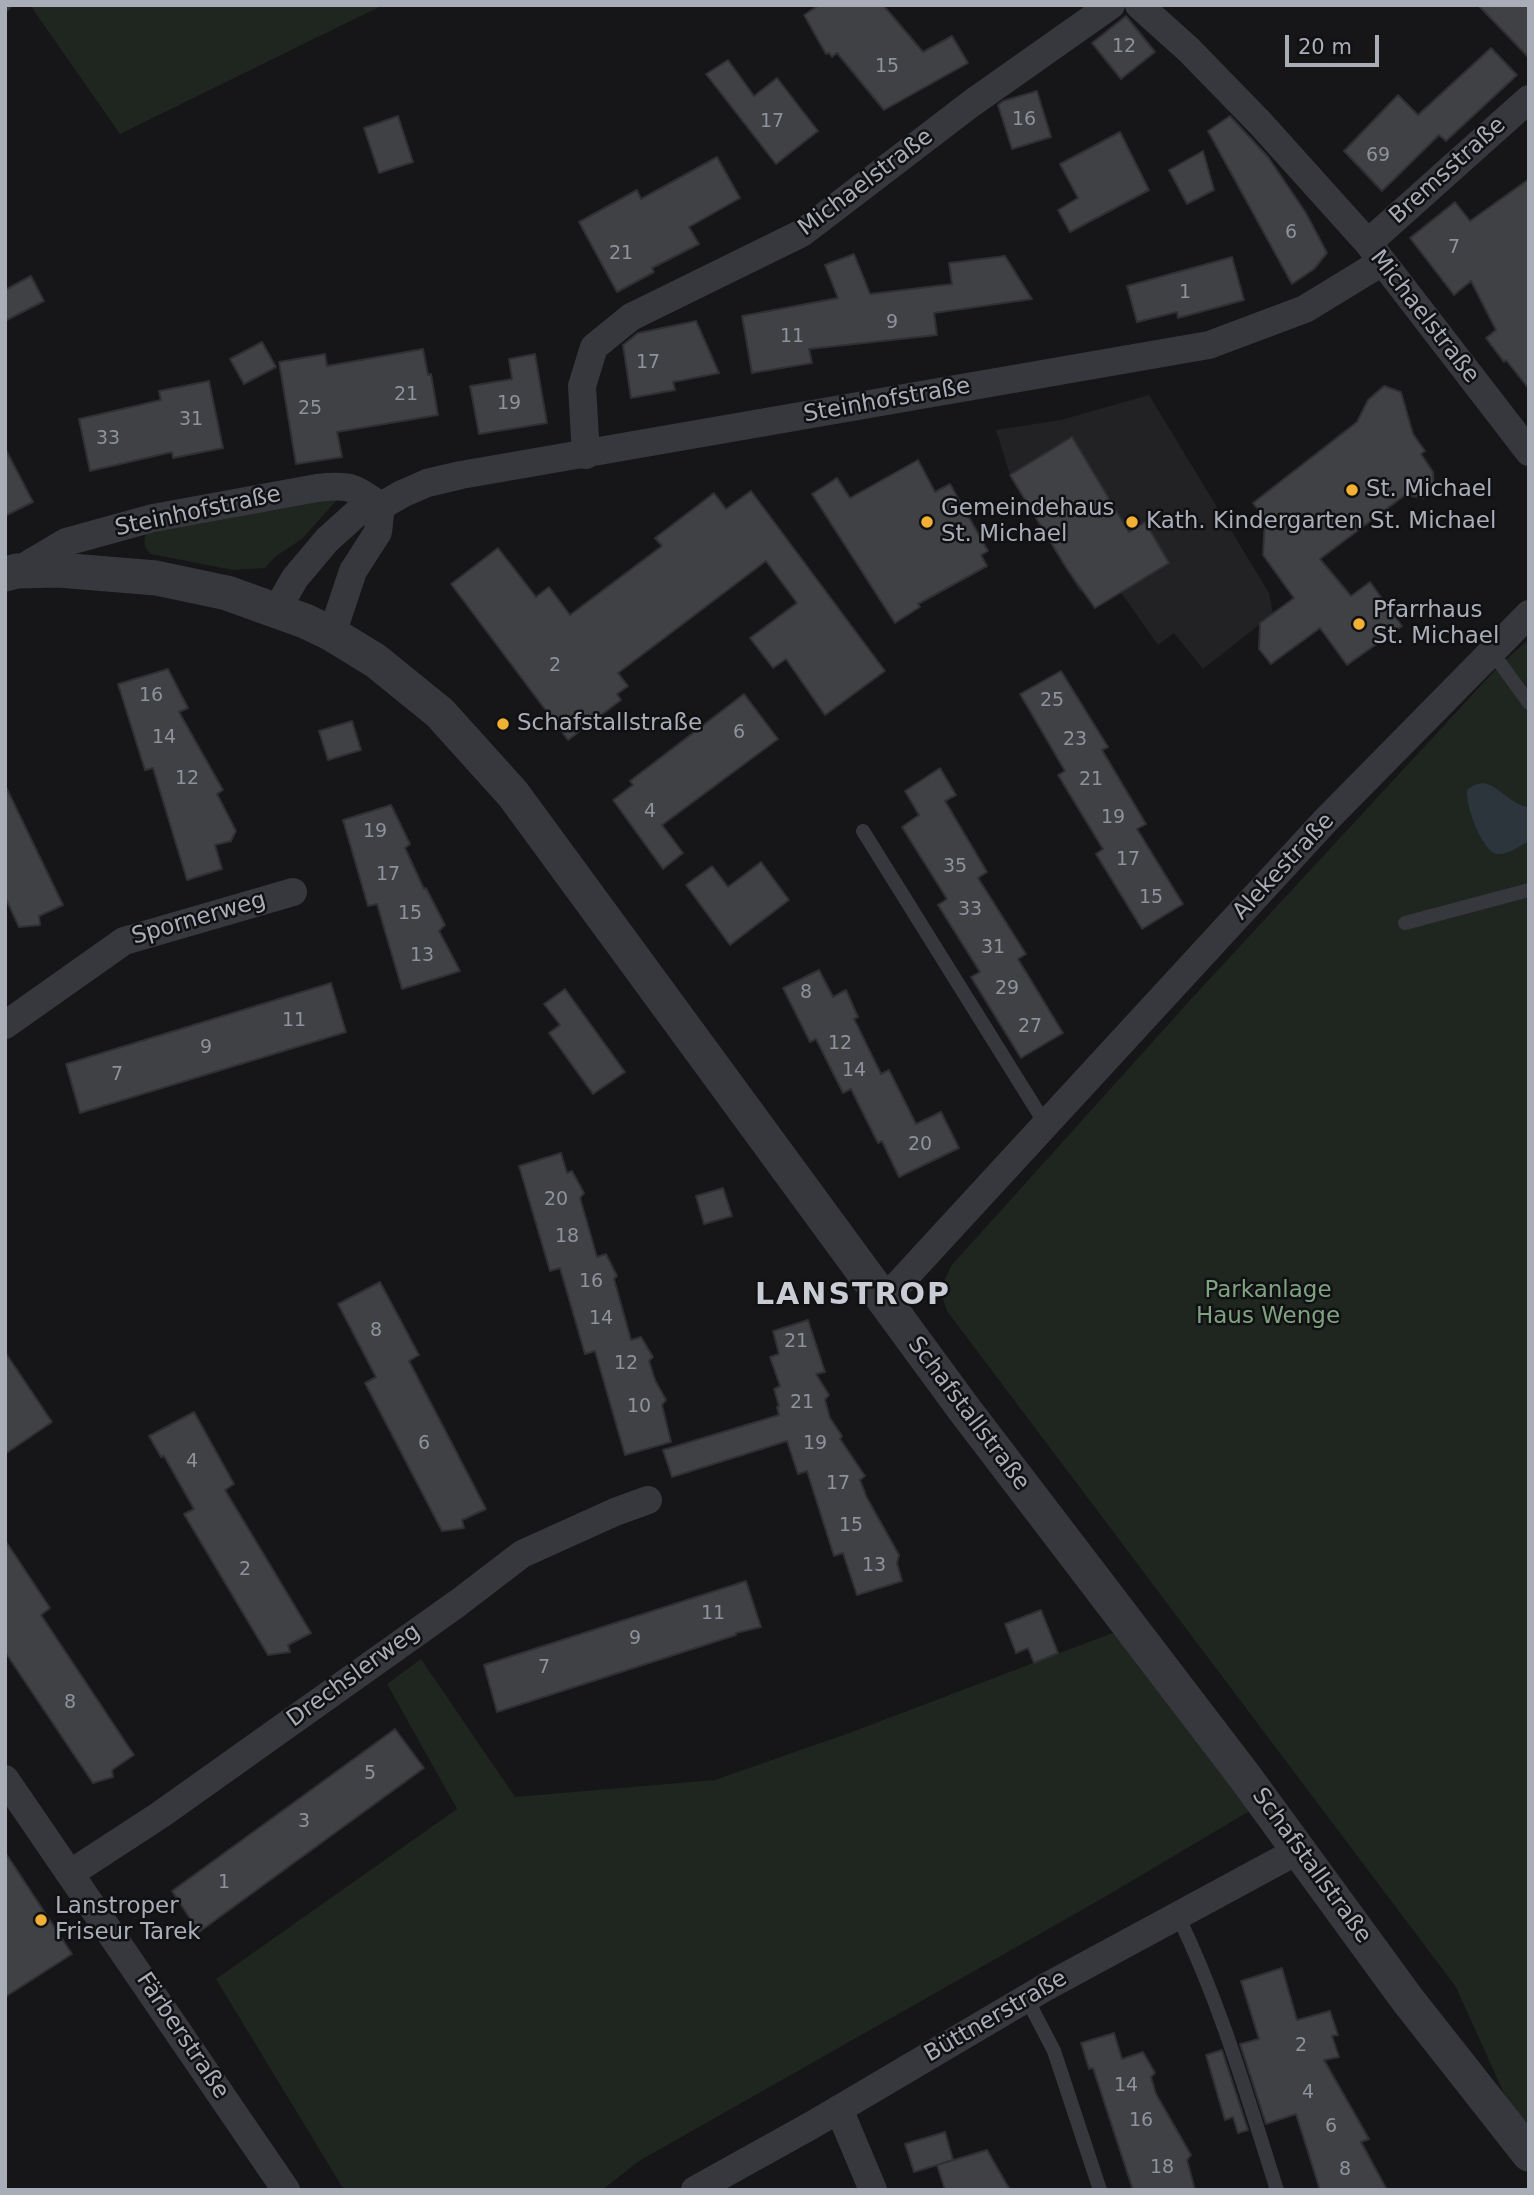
<!DOCTYPE html>
<html>
<head>
<meta charset="utf-8">
<style>
  body { margin:0 }
  #map { position:relative; width:1534px; height:2195px; overflow:hidden; background:#161618; font-family:"DejaVu Sans",sans-serif }
  canvas { display:block }
  .frame { position:absolute; inset:0; border:7px solid #a8adb8; pointer-events:none }
  .scale { position:absolute; left:1285px; top:35px; width:94px; height:32px; box-sizing:border-box; border:4px solid #a8adb8; border-top:0; padding-left:9px; font-size:21px; line-height:24px; white-space:nowrap; color:#a8adb8; -webkit-text-stroke:5px #111113; paint-order:stroke }
</style>
</head>
<body>
<div id="map">
<canvas width="1534" height="2195"></canvas>
<div class="frame"></div>
<div class="scale">20 m</div>
</div>
<script>
const g = document.querySelector('canvas').getContext('2d');
g.lineJoin = 'round';
function fillPath(path, color) { g.fillStyle = color; g.fill(path, 'evenodd'); }
function strokePath(path, color, width, dash) { g.strokeStyle = color; g.lineWidth = width; g.lineCap = dash ? 'butt' : 'round'; g.setLineDash(dash || []); g.stroke(path); }
function drawText(font, color, halo, rows, align = 'center') {
  g.font = font + ' "DejaVu Sans",sans-serif'; g.lineWidth = 5; g.setLineDash([]); g.textBaseline = 'middle'; g.strokeStyle = halo; g.fillStyle = color; for (const [text, x, y, turn = 0] of rows) {
    g.save(); g.translate(x, y); g.rotate((+turn || 0) * Math.PI / 180); g.textAlign = isNaN(turn) ? turn : align; if (halo) g.strokeText(text, 0, 0); g.fillText(text, 0, 0); g.restore();
  }
}
const built = new Path2D(`
  M1149,395L1269,593L1273,614L1203,669L1174,633L1158,645L1108,574L1080,592L1010,475L996,430L1061,420Z`);
const green = new Path2D(`
  M30,5H383L120,134Z
  M331,496L337,500L302,539L276,556L265,568L233,570L151,554C144,547 143,543 146,533Z
  M1529,639V2149L1456,1987L947,1311L940,1291L951,1266L1193,997L1497,668Z
  M1123,1629L1263,1803L1103,1898L639,2161L602,2190H344L216,1979L457,1809L387,1684L421,1659L515,1797L715,1780L852,1732Z`);
const water = new Path2D(`
  M1483,783C1501,786 1511,806 1529,807V841C1520,846 1508,855 1497,854C1482,852 1465,804 1467,790L1474,785Z`);
const stream = new Path2D(`
  M5,7L7,5`);
const building = new Path2D(`
  M819,5H883L923,52L952,36L968,63L884,110L837,53L832,57L829,53L826,54L804,15Z
  M1478,5H1529V58Z
  M1126,16L1155,52L1121,79L1092,43Z
  M1491,48L1517,75L1446,141L1439,135L1382,191L1344,151L1398,95L1418,115Z
  M728,60L754,96L777,78L818,131L776,164L706,74Z
  M1037,91L1051,137L1012,149L998,105L1003,101Z
  M398,116L413,162L379,173L364,128Z
  M1230,116L1268,157L1306,213L1327,253L1314,269L1292,284L1208,131Z
  M1120,132L1149,190L1070,232L1058,210L1078,198L1060,164Z
  M1203,151L1214,190L1187,204L1169,170Z
  M717,157L740,198L689,227L699,244L652,268L654,272L617,292L579,222L637,190L641,199Z
  M1529,179V389L1506,360L1504,362L1486,338L1496,330L1471,281L1454,295L1410,238L1455,202L1470,221Z
  M854,254L870,294L952,284L949,263L1005,256L1032,299L934,313L937,335L809,349L812,363L752,373L742,316L838,298L825,265Z
  M1232,257L1244,300L1178,318L1177,312L1137,322L1127,286Z
  M31,276L44,301L5,321V290Z
  M696,321L719,373L673,382L675,390L631,398L623,345L638,333Z
  M262,342L276,367L244,384L230,359Z
  M423,349L428,375L431,374L438,415L337,432L342,457L296,464L279,362L325,354L327,366Z
  M535,354L547,423L479,434L470,386L512,379L509,359Z
  M209,381L223,448L173,458L172,452L90,471L79,419L161,400L159,391Z
  M1384,386L1401,392L1413,434L1425,451L1421,454L1433,472L1434,487L1430,495L1423,498L1405,495L1320,559L1351,596L1370,582L1402,626L1347,665L1320,628L1271,664L1259,649L1260,623L1294,598L1263,555L1265,519L1253,503L1357,422L1368,400Z
  M1072,437L1129,532L1145,522L1169,563L1095,608L1067,569L1010,475Z
  M5,448L33,502L5,516Z
  M918,460L935,492L950,484L988,551L981,555L987,566L918,604L920,607L895,623L812,494L837,478L850,498Z
  M751,491L885,671L825,715L786,659L773,668L750,638L797,603L766,561L618,673L628,686L617,694L621,700L568,740L451,584L498,548L536,597L549,587L570,615L662,546L655,538L714,493L726,509Z
  M168,669L188,708L179,712L223,790L217,794L236,831L231,841L215,845L222,869L187,880L153,768L145,770L118,684Z
  M1061,671L1108,747L1102,750L1146,824L1137,829L1183,904L1142,929L1096,854L1103,849L1058,775L1065,771L1020,694Z
  M744,694L778,739L662,825L683,853L663,869L613,800L633,785L630,781Z
  M352,721L361,750L328,760L319,731Z
  M940,768L956,795L945,801L987,872L978,878L1026,954L1018,959L1063,1033L1021,1058L971,977L980,972L938,905L947,899L902,827L919,815L905,791Z
  M5,785L63,905L39,916L40,925L19,927L5,897Z
  M391,805L410,844L405,848L424,889L426,888L445,925L439,931L460,971L402,989L377,904L368,906L343,820Z
  M761,862L789,900L730,945L686,885L712,866L728,887Z
  M819,970L833,997L846,990L858,1017L854,1019L881,1074L889,1070L916,1124L941,1112L959,1148L899,1177L882,1141L878,1143L851,1089L843,1093L816,1039L810,1042L783,988Z
  M331,983L346,1032L80,1113L66,1064Z
  M565,989L625,1072L593,1094L549,1033L560,1025L544,1004Z
  M561,1153L567,1173L572,1171L584,1193L580,1198L597,1257L606,1254L617,1276L614,1279L631,1340L641,1337L653,1357L649,1361L655,1380L666,1400L662,1405L671,1442L625,1455L595,1351L585,1354L560,1268L550,1271L519,1166Z
  M723,1188L732,1216L704,1224L696,1196Z
  M380,1282L419,1355L409,1361L486,1509L462,1520L464,1528L442,1531L365,1383L376,1377L338,1304Z
  M808,1320L825,1372L816,1374L829,1395L825,1400L830,1418L842,1436L840,1439L865,1476L860,1480L867,1498L899,1555L897,1563L902,1581L857,1595L843,1553L834,1556L807,1471L798,1474L787,1441L672,1477L663,1450L779,1415L777,1407L779,1406L774,1389L780,1386L770,1357L779,1354L773,1331Z
  M5,1352L52,1422L5,1454Z
  M194,1412L234,1484L225,1490L311,1633L288,1645L290,1652L268,1655L184,1514L194,1509L164,1456L161,1457L149,1436Z
  M5,1540L50,1608L41,1615L134,1755L112,1770L113,1777L93,1783L5,1652Z
  M746,1581L761,1627L736,1633V1635L497,1712L484,1665Z
  M1041,1610L1058,1653L1034,1663L1028,1648L1016,1653L1005,1624Z
  M395,1729L424,1768L199,1932L172,1891Z
  M5,1852L72,1954L5,1997Z
  M1282,1968L1297,2020L1330,2011L1338,2035L1332,2036L1339,2057L1324,2060L1369,2139L1361,2142L1387,2190H1320L1296,2114L1266,2124L1240,2044L1259,2039L1241,1981Z
  M1114,2033L1122,2059L1143,2052L1155,2073L1151,2077L1156,2094L1191,2155L1187,2160L1195,2190H1133L1093,2068L1089,2069L1081,2043Z
  M1222,2050L1248,2130L1238,2133L1233,2117L1225,2120L1206,2055Z
  M945,2132L953,2160L914,2172L905,2144Z
  M987,2150L1010,2190H945L937,2165Z`);
const service = new Path2D(`
  M1492,652L1529,703
  M863,831L1046,1125
  M1405,923L1529,890
  M1178,1916C1221,2005 1247,2096 1277,2190
  M1027,1999L1054,2051L1100,2190`);
const minor = new Path2D(`
  M1139,5L1189,50L1261,124L1368,243L1529,452
  M1368,243L1529,99
  M586,455L582,386L594,347L631,317L802,233L972,103L1111,5
  M17,571L66,542L153,518L317,488C351,484 353,487 381,506
  M276,611L295,578L327,540L358,512L381,506L402,494L427,483L461,475L1209,345L1305,309L1382,262
  M332,634L353,571L378,532L381,506
  M5,1025L124,941L293,892
  M883,1301L1326,820L1529,614
  M5,1779L286,2190
  M71,1873L160,1815L458,1603L522,1554L615,1512L648,1500
  M839,2109L873,2190
  M695,2190L812,2125L1044,1988L1299,1850`);
const tertiary = new Path2D(`
  M5,574L17,571L59,570L156,578L227,593L305,621L332,634L376,661L440,713L513,794L964,1409L1245,1777L1407,1999L1529,2154`);
const markers = [
  [1352,490,7,"#f2b134"],
  [927,522,7,"#f2b134"],
  [1132,522,7,"#f2b134"],
  [1359,624,7,"#f2b134"],
  [503,724,7,"#f2b134"],
  [41,1920,7,"#f2b134"]
];
const numberNames = [
  ["12",1124,47],
  ["15",887,67],
  ["16",1024,120],
  ["17",772,122],
  ["69",1378,156],
  ["6",1291,233],
  ["7",1454,248],
  ["21",621,254],
  ["1",1185,293],
  ["9",892,323],
  ["11",792,337],
  ["17",648,363],
  ["21",406,395],
  ["19",509,404],
  ["25",310,409],
  ["31",191,420],
  ["33",108,439],
  ["2",555,666],
  ["16",151,696],
  ["25",1052,701],
  ["6",739,733],
  ["14",164,738],
  ["23",1075,740],
  ["12",187,779],
  ["21",1091,780],
  ["4",650,812],
  ["19",1113,818],
  ["19",375,832],
  ["17",1128,860],
  ["35",955,867],
  ["17",388,875],
  ["15",1151,898],
  ["33",970,910],
  ["15",410,914],
  ["31",993,948],
  ["13",422,956],
  ["29",1007,989],
  ["8",806,993],
  ["11",294,1021],
  ["27",1030,1027],
  ["12",840,1044],
  ["9",206,1048],
  ["14",854,1071],
  ["7",117,1075],
  ["20",920,1145],
  ["20",556,1200],
  ["18",567,1237],
  ["16",591,1282],
  ["14",601,1319],
  ["8",376,1331],
  ["21",796,1342],
  ["12",626,1364],
  ["21",802,1403],
  ["10",639,1407],
  ["6",424,1444],
  ["19",815,1444],
  ["4",192,1462],
  ["17",838,1484],
  ["15",851,1526],
  ["13",874,1566],
  ["2",245,1570],
  ["11",713,1614],
  ["9",635,1639],
  ["7",544,1668],
  ["8",70,1703],
  ["5",370,1774],
  ["3",304,1822],
  ["1",224,1883],
  ["2",1301,2046],
  ["14",1126,2086],
  ["4",1308,2093],
  ["16",1141,2121],
  ["6",1331,2127],
  ["18",1162,2168],
  ["8",1345,2170]
];
const streetNames = [
  ["Bremsstraße",1448,171,-42],
  ["Michaelstraße",866,183,-37],
  ["Michaelstraße",1424,317,52],
  ["Steinhofstraße",887,401,-10],
  ["Steinhofstraße",198,512,-12],
  ["Alekestraße",1284,867,-47],
  ["Spornerweg",199,919,-16],
  ["Schafstallstraße",968,1414,53],
  ["Drechslerweg",354,1676,-36],
  ["Schafstallstraße",1311,1866,54],
  ["Büttnerstraße",996,2017,-30],
  ["Färberstraße",182,2036,56]
];
const poiNames = [
  ["St. Michael",1366,490],
  ["Gemeindehaus",941,509],
  ["St. Michael",941,535],
  ["Kath. Kindergarten St. Michael",1146,522],
  ["Pfarrhaus",1373,611],
  ["St. Michael",1373,637],
  ["Schafstallstraße",517,724],
  ["Lanstroper",55,1907],
  ["Friseur Tarek",55,1933]
];
const parkNames = [
  ["Parkanlage",1268,1291],
  ["Haus Wenge",1268,1317]
];
const districtNames = [
  ["LANSTROP",853,1296]
];
fillPath(built, '#222225');
fillPath(green, '#1e261f');
fillPath(water, '#2c353c');
strokePath(stream, '#2c353c', 10);
fillPath(building, '#404145');
strokePath(building, '#303034', 2);
strokePath(service, '#37383d', 14);
strokePath(minor, '#37383d', 28);
strokePath(tertiary, '#37383d', 35);
for (const [x, y, r, color] of markers) { const dot = new Path2D(); dot.arc(x, y, r, 0, 2 * Math.PI); g.fillStyle = color; g.fill(dot); strokePath(dot, '#111113', 2.5); }
drawText('19px', '#8e929b', null, numberNames);
drawText('23px', '#a8adb8', '#111113', streetNames);
drawText('23px', '#a8adb8', '#111113', poiNames, 'left');
drawText('23px', '#7fa381', '#111113', parkNames);
g.letterSpacing = '2px';
drawText('bold 30px', '#c9ccd4', '#111113', districtNames);
g.letterSpacing = '0px';
</script>
</body>
</html>
